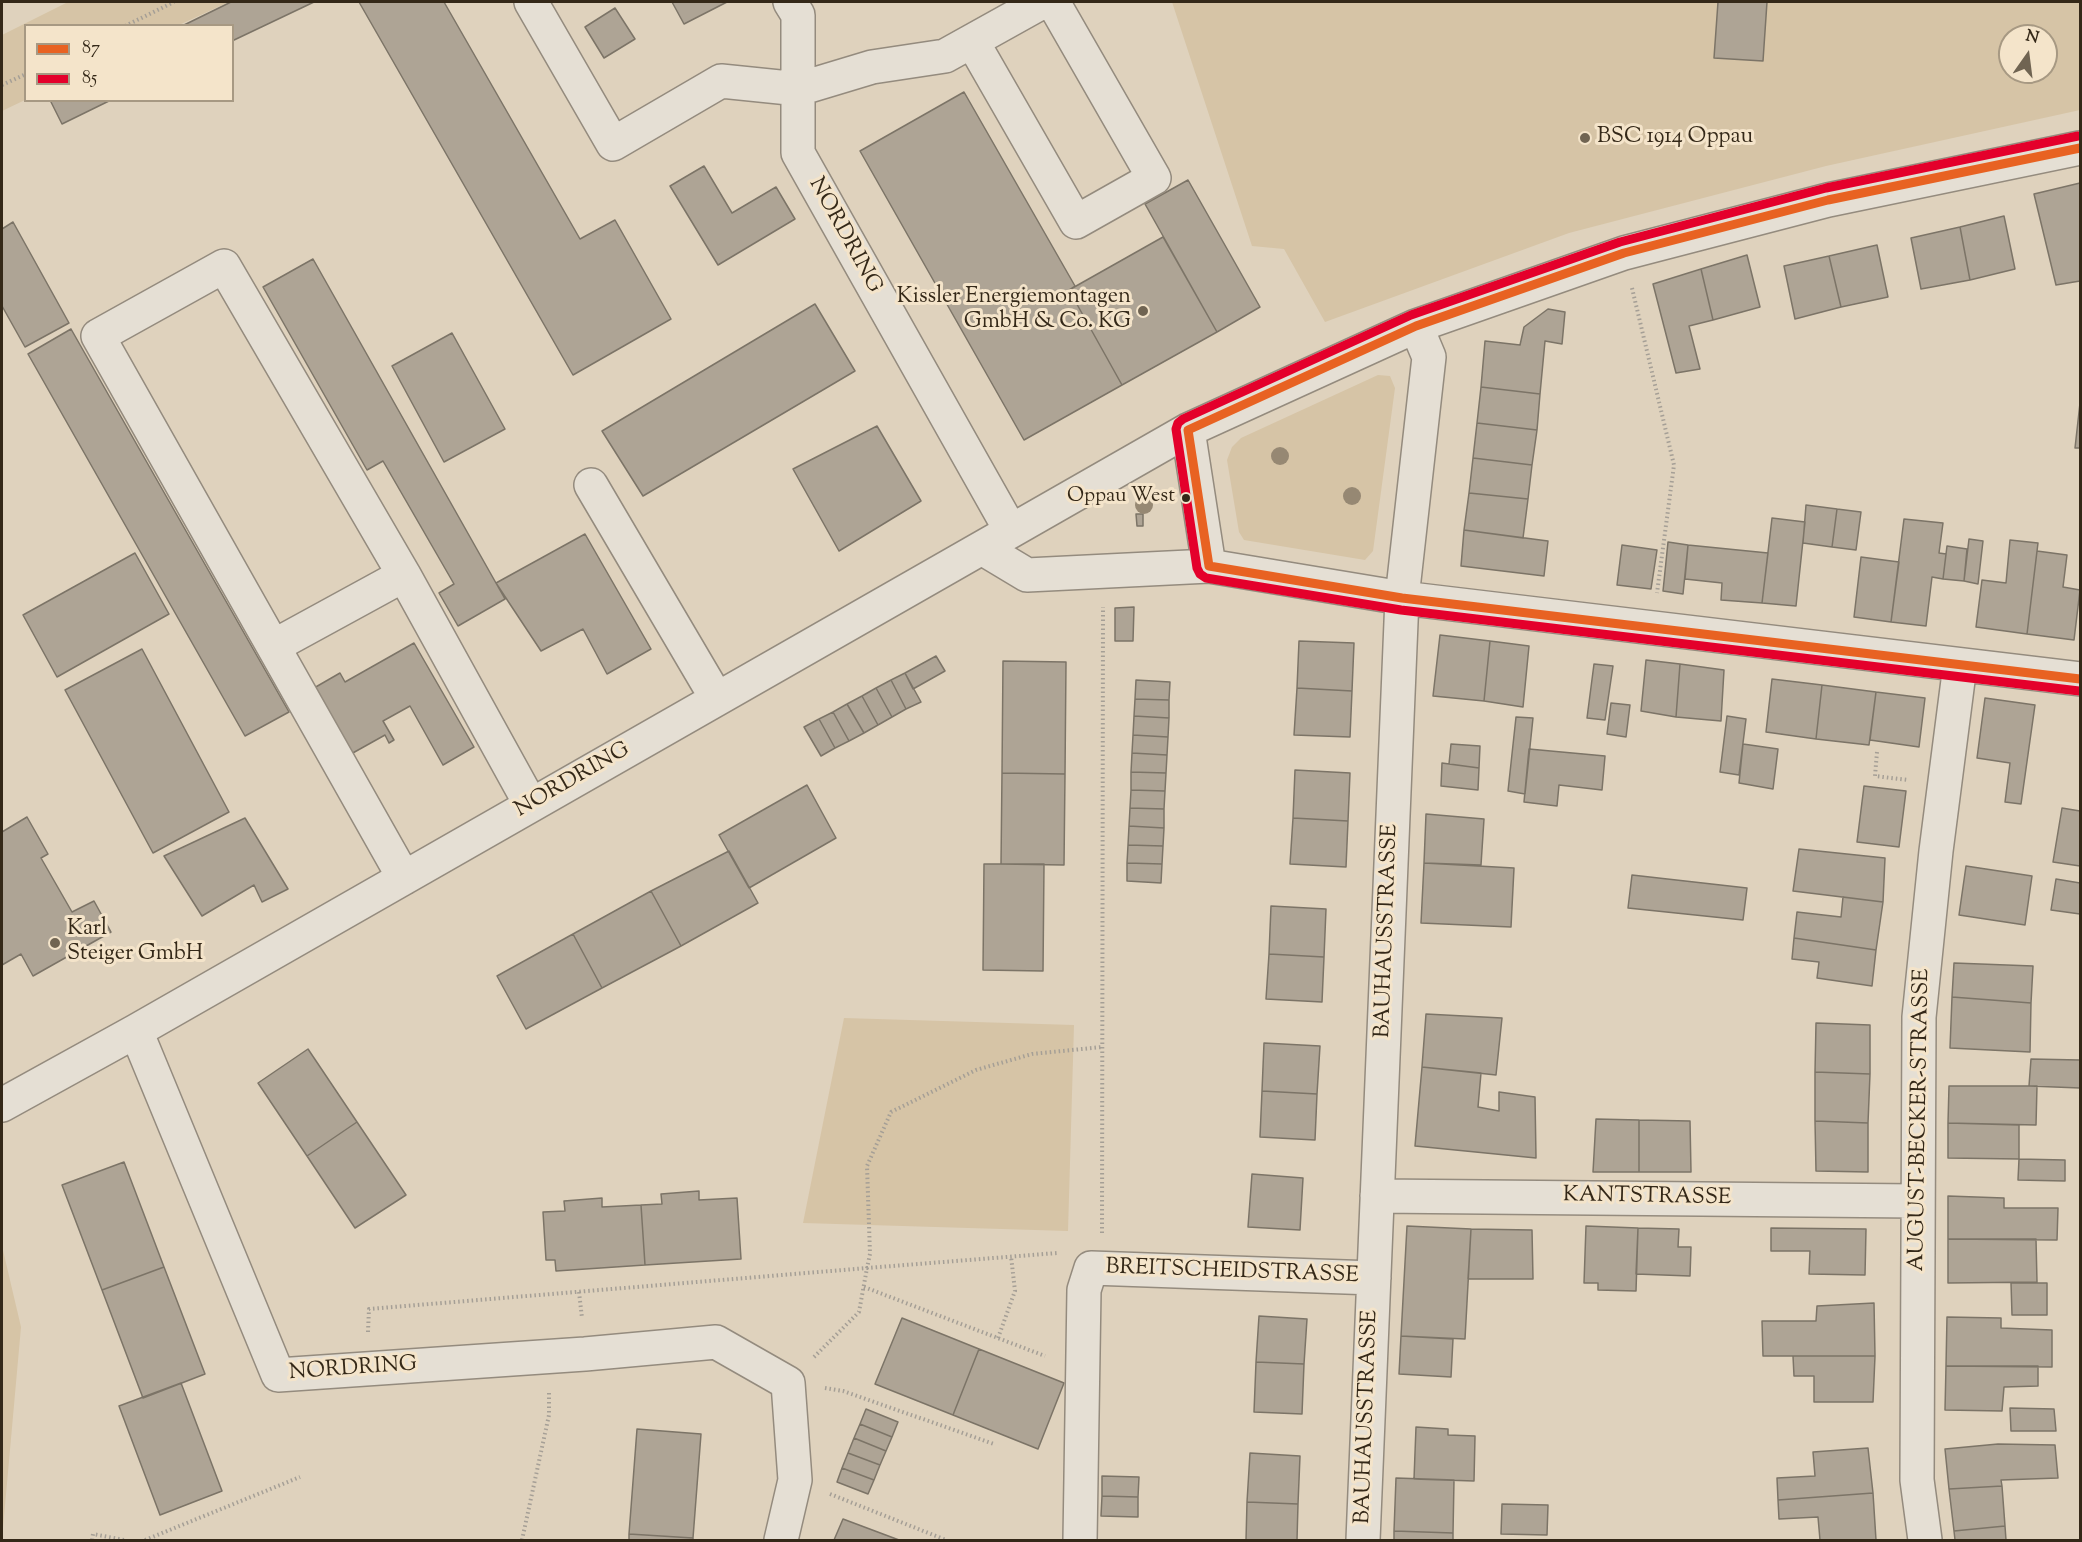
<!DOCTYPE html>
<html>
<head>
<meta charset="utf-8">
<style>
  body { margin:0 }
  #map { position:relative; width:2082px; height:1542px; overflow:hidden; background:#dfd2bd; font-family:"Sorts Mill Goudy",serif }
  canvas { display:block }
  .frame { position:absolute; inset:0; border:3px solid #342818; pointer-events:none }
  .legend { position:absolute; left:24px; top:24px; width:210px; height:78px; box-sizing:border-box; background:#f4e4ca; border:2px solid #a79983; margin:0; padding:8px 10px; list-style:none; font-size:18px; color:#342818 }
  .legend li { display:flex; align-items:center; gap:12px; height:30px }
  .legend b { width:30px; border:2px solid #a79983 }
  .north { position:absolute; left:1998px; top:24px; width:60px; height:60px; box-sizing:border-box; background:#f4e4ca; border:2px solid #a79983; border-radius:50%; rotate:14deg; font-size:16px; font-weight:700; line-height:24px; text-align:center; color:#342818 }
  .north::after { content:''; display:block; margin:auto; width:21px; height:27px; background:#706452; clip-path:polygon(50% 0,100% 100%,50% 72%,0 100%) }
</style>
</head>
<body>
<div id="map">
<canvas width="2082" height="1542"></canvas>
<div class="frame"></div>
<ul class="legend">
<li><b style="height:8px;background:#e86222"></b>87</li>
<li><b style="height:8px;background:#e4002b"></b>85</li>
</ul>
<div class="north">N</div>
</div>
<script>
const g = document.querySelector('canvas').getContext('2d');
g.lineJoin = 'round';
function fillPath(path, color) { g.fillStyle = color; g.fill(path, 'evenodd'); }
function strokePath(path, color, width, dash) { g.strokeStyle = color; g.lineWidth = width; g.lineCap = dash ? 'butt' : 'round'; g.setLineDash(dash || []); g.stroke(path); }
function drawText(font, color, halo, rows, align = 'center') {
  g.font = font + ' "Sorts Mill Goudy",serif'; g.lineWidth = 6; g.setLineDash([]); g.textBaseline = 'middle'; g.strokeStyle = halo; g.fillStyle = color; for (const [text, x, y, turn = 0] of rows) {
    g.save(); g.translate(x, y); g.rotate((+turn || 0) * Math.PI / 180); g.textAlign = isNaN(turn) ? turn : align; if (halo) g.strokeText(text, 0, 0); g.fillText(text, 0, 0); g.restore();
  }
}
const green = new Path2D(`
  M68,2H229L179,25L26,26L25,100L2,111V35Z
  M1172,2H2080V110L1826,166L1569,233L1325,322L1284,249L1252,246ZM2010,36H2046V72H2010Z
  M1378,375L1390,376L1395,388L1373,551L1365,560L1244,540L1239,532L1227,460L1232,447L1241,438Z
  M844,1018L1074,1025L1068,1231L803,1223Z
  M2,1246L21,1327L2,1539Z`);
const building = new Path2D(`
  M231,2H314L232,41V26H182Z
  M359,2H444L580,239L615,220L671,319L573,375Z
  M672,2H727L684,24Z
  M1718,2H1767L1763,61L1714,58Z
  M615,8L635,39L604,58L585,27Z
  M964,92L1075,286L1069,290L1122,385L1024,440L860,151Z
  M50,100H111L62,124Z
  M704,166L732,213L776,187L795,219L718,265L670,186Z
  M1188,180L1260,307L1217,332L1145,204Z
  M2080,183V281L2056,285L2034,194Z
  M2004,216L2015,269L1970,280L1960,227Z
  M13,222L69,323L25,347L2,306V229Z
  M1960,227L1970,280L1921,289L1911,238Z
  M1163,237L1217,332L1122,385L1069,290Z
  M1877,245L1888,297L1841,307L1829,256Z
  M1747,255L1760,307L1713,320L1701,269Z
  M1829,256L1841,307L1795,319L1784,266Z
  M313,259L505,599L458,626L439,593L454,584L383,461L367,470L263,287Z
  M1701,269L1713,320L1689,326L1700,369L1676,373L1653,284Z
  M815,304L855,371L643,496L602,431Z
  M1548,309L1565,312L1562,344L1545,341L1540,394L1481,387L1485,341L1520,345L1524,327Z
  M71,329L289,712L245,736L28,354Z
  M452,333L505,429L444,462L392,366Z
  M1481,387L1540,394L1537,430L1477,423Z
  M2080,403V448H2075Z
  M1477,423L1537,430L1532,465L1473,458Z
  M877,426L921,501L839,551L793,469Z
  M1473,458L1532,465L1528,499L1469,493Z
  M1469,493L1528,499L1523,538L1464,530Z
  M1806,505L1837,509L1832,547L1803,543Z
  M1837,509L1861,512L1856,550L1832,547Z
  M1136,514H1143V526H1137Z
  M1772,518L1805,522L1796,606L1762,603Z
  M1904,519L1943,523L1939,553L1946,554L1943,579L1932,577L1926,626L1891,622Z
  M1464,530L1548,541L1544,576L1461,566Z
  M585,534L651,649L607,674L583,629L541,651L496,583Z
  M1969,539L1983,541L1978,584L1964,581Z
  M2010,540L2038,543L2027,634L1976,627L1982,580L2006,583Z
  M1668,542L1688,545L1683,594L1663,591Z
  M1622,545L1657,550L1651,589L1617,585Z
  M1688,545L1768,553L1762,603L1721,600L1722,583L1685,579Z
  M1947,546L1967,549L1964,581L1943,579Z
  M2037,551L2067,555L2063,587L2080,590L2074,640L2027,634Z
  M135,553L169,614L57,677L23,615Z
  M1861,557L1899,562L1891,622L1854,617Z
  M1134,607L1133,641H1115V608Z
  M1440,635L1490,641L1484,701L1433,696Z
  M1299,641L1354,643L1352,691L1297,688Z
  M1490,641L1529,646L1523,707L1484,701Z
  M414,643L474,747L443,765L410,706L383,721L394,740L389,743L385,735L351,754L314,688L340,673L345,682Z
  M142,649L229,812L153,853L65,690Z
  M936,656L945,671L913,689L905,673Z
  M1646,660L1680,664L1676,717L1641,711Z
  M1003,661L1066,662L1065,774L1002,773Z
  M1594,664L1613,666L1605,720L1587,718Z
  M1680,664L1724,670L1721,721L1676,717Z
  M905,673L921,702L906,709L891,680Z
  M1772,679L1822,685L1816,739L1766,732Z
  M891,680L906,709L892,717L876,688Z
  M1136,680L1170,682L1169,700L1135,699Z
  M1822,685L1876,692L1869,745L1816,739Z
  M876,688L892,717L878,725L862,696Z
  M1297,688L1352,691L1350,737L1294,735Z
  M1876,692L1925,698L1919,747L1870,740Z
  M862,696L878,725L864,733L847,704Z
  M1985,698L2035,705L2021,804L2005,802L2010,763L1977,758Z
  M1135,699L1169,700V718L1134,716Z
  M1611,703L1630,705L1626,737L1607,734Z
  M847,704L864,733L849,741L833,712Z
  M833,712L849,741L835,748L819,719Z
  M1134,716L1169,718L1168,737L1133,735Z
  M1727,716L1746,719L1739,775L1720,772Z
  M1516,717L1533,718L1525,794L1508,791Z
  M819,719L835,748L821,756L804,727Z
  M1133,735L1168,737L1167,755L1132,753Z
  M1451,744L1480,746L1479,768L1449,764Z
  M1743,744L1778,749L1773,789L1739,783Z
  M1529,749L1605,756L1602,790L1559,785L1557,806L1524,802Z
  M1132,753L1167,755L1166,773L1131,772Z
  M1442,763L1479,768L1478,790L1441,786Z
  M1295,770L1350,773L1348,821L1293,818Z
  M1131,772L1166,773L1165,791L1131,790Z
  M1002,773L1065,774L1064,865L1001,864Z
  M807,785L836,838L749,888L719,835Z
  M1864,786L1906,791L1899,847L1857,842Z
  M1131,790L1165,791L1164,809L1130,808Z
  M1130,808L1164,809V828L1129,826Z
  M2062,808L2080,811V866L2053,862Z
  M1426,814L1484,819L1481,865L1424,863Z
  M27,817L48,854L41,858L72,912L94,901L111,932L33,976L21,954L2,965V832Z
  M245,818L288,889L262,902L254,885L202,916L164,856Z
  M1293,818L1348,821L1346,867L1290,864Z
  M1129,826L1164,828L1163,846L1128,845Z
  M1128,845L1163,846L1162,864L1127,863Z
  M1799,849L1885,858L1883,902L1793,891Z
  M729,851L758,903L681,946L651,891Z
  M1127,863L1162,864L1161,883L1127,881Z
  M1424,863L1514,868L1511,927L1421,923Z
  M984,864H1044L1043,971L983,970Z
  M1966,866L2032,876L2025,925L1959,915Z
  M1632,875L1747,888L1743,920L1628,908Z
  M2056,879L2080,883V914L2051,910Z
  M651,891L681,946L602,988L573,934Z
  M1843,897L1883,902L1876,950L1794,938L1797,912L1841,917Z
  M1271,906L1326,909L1324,957L1269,954Z
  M573,934L602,988L526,1029L497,976Z
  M1794,938L1876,950L1872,986L1817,978L1819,962L1792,959Z
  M1269,954L1324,957L1322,1002L1266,999Z
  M1954,963L2033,966L2031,1003L1952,997Z
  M1952,997L2031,1003L2030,1052L1950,1048Z
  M1426,1014L1502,1018L1496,1075L1422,1067Z
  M1816,1023L1870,1025V1074L1815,1072Z
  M1264,1043L1320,1046L1317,1094L1262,1091Z
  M308,1049L357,1122L307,1156L258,1083Z
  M2031,1059L2080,1060V1088L2029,1086Z
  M1422,1067L1481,1073L1478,1107L1499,1111V1092L1535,1097L1536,1158L1415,1146Z
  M1815,1072L1870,1074L1868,1123L1815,1121Z
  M1949,1086H2037L2036,1125L1948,1123Z
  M1262,1091L1317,1094L1315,1140L1260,1137Z
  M1596,1119L1639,1120V1172H1593Z
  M1639,1120L1690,1121L1691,1172H1639Z
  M1815,1121L1868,1123V1172L1816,1171Z
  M357,1122L406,1195L355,1228L307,1156Z
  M1948,1123L2019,1125V1159L1948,1158Z
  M2019,1159L2065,1160V1181L2018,1180Z
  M124,1162L164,1267L102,1290L62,1185Z
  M1252,1174L1303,1178L1300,1230L1248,1227Z
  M699,1191V1200L737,1198L741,1259L645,1265L641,1205L662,1204L661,1194Z
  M1948,1196L2004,1198V1208H2058L2057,1240L1948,1239Z
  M602,1198V1207L641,1205L645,1265L556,1271L555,1260H546L543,1212L565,1211L564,1201Z
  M1407,1226L1471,1229L1465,1339L1401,1336Z
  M1586,1226L1638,1228L1636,1291L1598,1290V1283H1584Z
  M1638,1228L1679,1229L1678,1247H1691L1690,1276L1636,1274Z
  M1771,1228L1866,1229L1865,1275L1809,1274L1810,1251H1771Z
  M1471,1229L1532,1230L1533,1279H1468Z
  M1948,1239H2036L2037,1282L1948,1283Z
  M164,1267L205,1374L143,1398L102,1290Z
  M2011,1283H2047V1315H2012Z
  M1874,1303L1875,1356H1763L1762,1321H1816L1817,1306Z
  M1259,1316L1307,1319L1304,1364L1256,1362Z
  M1947,1317L2001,1318V1328L2052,1330V1367L1946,1366Z
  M902,1318L979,1349L953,1415L875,1384Z
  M1401,1336L1453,1339L1451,1377L1399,1374Z
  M979,1349L1064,1383L1038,1449L953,1415Z
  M1793,1356H1875L1873,1402H1814V1376H1794Z
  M1256,1362L1304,1364L1302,1414L1254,1412Z
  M1946,1366H2038V1386L2004,1387L2002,1411L1945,1410Z
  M181,1383L222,1491L160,1515L119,1406Z
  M2010,1408L2054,1409L2056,1431H2011Z
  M866,1409L898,1422L892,1437L860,1424Z
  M860,1424L892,1437L886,1451L854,1438Z
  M1416,1427L1448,1429V1435L1475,1436L1474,1481L1414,1479Z
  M637,1429L701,1434L693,1538L629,1534Z
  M854,1438L886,1451L880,1465L848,1453Z
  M1998,1444L2055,1445L2058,1478L2001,1480L2002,1486L1949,1489L1945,1449Z
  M1868,1448L1873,1493L1778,1500L1777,1478L1815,1476L1813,1452Z
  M848,1453L880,1465L874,1480L842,1468Z
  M1250,1453L1300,1456L1298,1504L1247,1502Z
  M842,1468L874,1480L868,1494L837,1482Z
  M1102,1476L1139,1477L1138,1497L1102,1496Z
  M1396,1478L1454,1480L1453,1533L1394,1531Z
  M2002,1486L2005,1526L1954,1531L1949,1489Z
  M1873,1493L1876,1540H1820L1818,1517L1779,1519L1778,1500Z
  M1102,1496L1138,1497V1517L1101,1516Z
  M1247,1502L1298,1504L1297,1540H1246Z
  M1502,1504L1548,1505L1547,1535L1501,1534Z
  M843,1519L899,1540H834Z
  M2005,1526L2006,1540H1955L1954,1531Z
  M1394,1531L1453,1533V1540H1394Z
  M629,1534L693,1538V1540H629Z`);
const path = new Path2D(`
  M125,26L174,2
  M2,85L26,74
  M1632,288L1674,465L1657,593
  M1877,752L1875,776L1908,780
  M1102,1233L1103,607
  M864,1287L1045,1356
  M579,1292L582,1318
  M368,1332L369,1309L867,1268L870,1254L867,1166L891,1112L976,1070L1032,1054L1102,1047
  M998,1338L1015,1291L1011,1256
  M814,1357L859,1312L867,1268L1057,1253
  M825,1388L843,1391L994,1444
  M830,1494L946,1540
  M92,1540L93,1534L124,1540
  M145,1540L300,1477
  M522,1540L549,1415V1393`);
const minor = new Path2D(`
  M531,2L613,144L721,81L799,89L872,67L945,56L1042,2
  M790,2L798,15V153L1011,531
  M972,41L1076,222L1154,178L1053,2
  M1188,430L1209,566
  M591,485L717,699
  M982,548L1027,575L1209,566L1402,598L2080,679
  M274,646L404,575
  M404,878L98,336L224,266L404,575L531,805
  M136,1031L278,1375L585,1354L716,1342L788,1383L795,1480L781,1540
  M2,1105L136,1031L1188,430L1416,326L1624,253L1828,200L2080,148
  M1377,1196L1917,1201
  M1080,1540L1084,1290L1091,1268L1374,1278
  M1363,1540L1402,598L1429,357L1416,326
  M1925,1540L1917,1480L1919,1017L1936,851L1960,665`);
const bus1 = new Path2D(`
  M2080,148L1828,200L1624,253L1416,326L1188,430L1209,566L1402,598L2080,679`);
const bus2 = new Path2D(`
  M2078,136L1826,188L1620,242L1411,315L1183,419L1178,423L1176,429L1197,568L1200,574L1206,578L1401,610L2079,691`);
const trees = [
  [1280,456],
  [1352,496],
  [1144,505]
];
const markers = [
  [1585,138,6,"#706452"],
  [1143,311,6,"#706452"],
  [1186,498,5,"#342818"],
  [55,943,6,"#706452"]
];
const busNames = [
  ["Oppau West",1175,498]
];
const poiNames = [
  ["BSC 1914 Oppau",1597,138],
  ["Kissler Energiemontagen",1131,298,"right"],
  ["GmbH & Co. KG",1131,323,"right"],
  ["Karl",67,930],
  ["Steiger GmbH",67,955]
];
const streetNames = [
  ["NORDRING",844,236,61],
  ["NORDRING",573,781,-30],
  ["BAUHAUSSTRASSE",1388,931,-88],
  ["AUGUST-BECKER-STRASSE",1921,1120,-89],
  ["KANTSTRASSE",1647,1198,1],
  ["BREITSCHEIDSTRASSE",1232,1273,2],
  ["NORDRING",353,1370,-4],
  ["BAUHAUSSTRASSE",1368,1417,-88]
];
fillPath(green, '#d6c4a6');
fillPath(building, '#aea495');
strokePath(building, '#7c7467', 1.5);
strokePath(minor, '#948b7e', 36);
strokePath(path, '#a59f96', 4, [1.5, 3]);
strokePath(minor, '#e5dfd4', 33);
strokePath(bus1, '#e86222', 9);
strokePath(bus2, '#e4002b', 9);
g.fillStyle = '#968873';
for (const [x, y] of trees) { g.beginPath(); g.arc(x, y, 9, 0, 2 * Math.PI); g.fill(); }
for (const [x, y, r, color] of markers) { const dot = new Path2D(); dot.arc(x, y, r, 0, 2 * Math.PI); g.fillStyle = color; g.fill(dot); strokePath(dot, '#f4e4ca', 2); }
drawText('20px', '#342818', '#f4e4ca', busNames, 'right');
drawText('22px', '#342818', '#f4e4ca', poiNames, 'left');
drawText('22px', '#342818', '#f4e4ca', streetNames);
</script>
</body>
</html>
